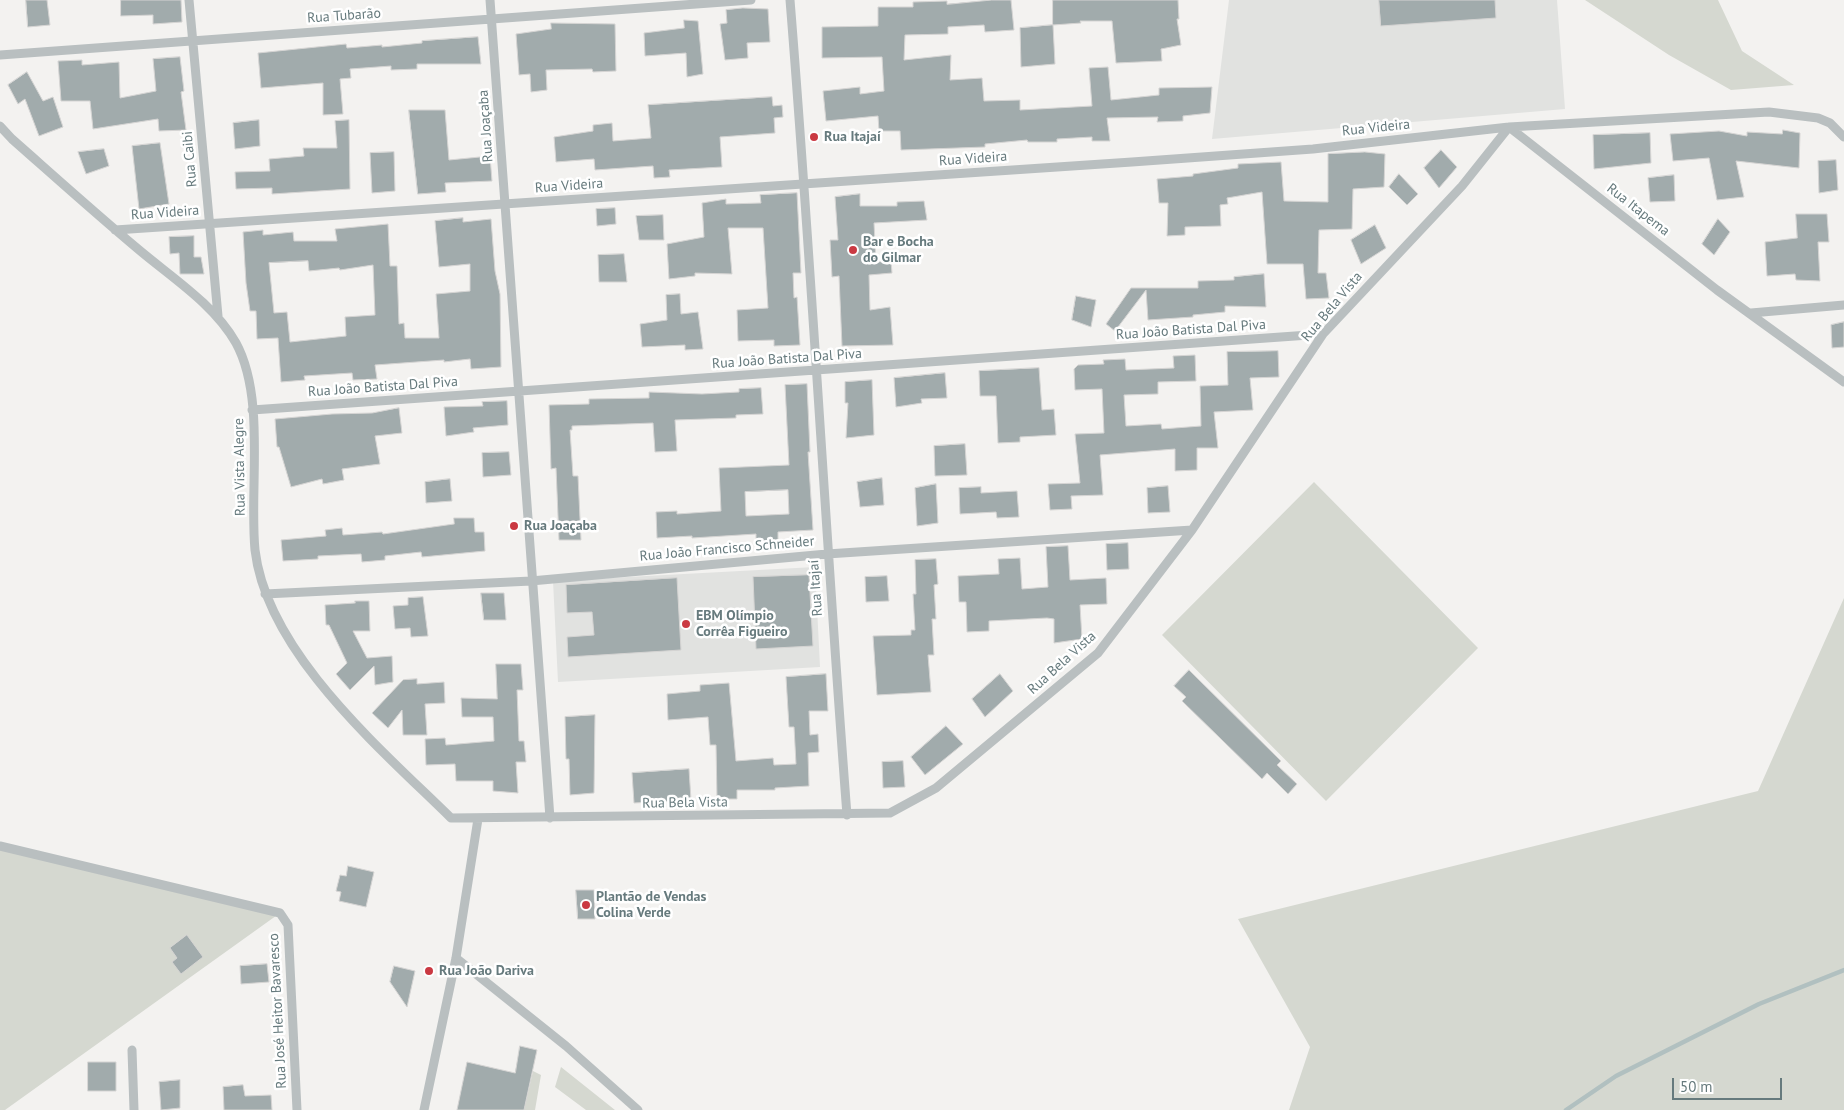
<!DOCTYPE html>
<html>
<head>
<meta charset="utf-8">
<style>
  body { margin:0 }
  #map { position:relative; width:1844px; height:1110px; overflow:hidden; background:#f3f2f0; font-family:"PT Sans",sans-serif }
  canvas { display:block }
  .scale { position:absolute; left:1672px; top:1078px; width:110px; height:22px; box-sizing:border-box; border:2px solid #667a7d; border-top:0; padding-left:6px; font-size:15px; line-height:18px; white-space:nowrap; color:#667a7d; -webkit-text-stroke:4px #fff; paint-order:stroke }
</style>
</head>
<body>
<div id="map">
<canvas width="1844" height="1110"></canvas>
<div class="scale">50 m</div>
</div>
<script>
const g = document.querySelector('canvas').getContext('2d');
g.lineJoin = 'round';
function fillPath(path, color) { g.fillStyle = color; g.fill(path, 'evenodd'); }
function strokePath(path, color, width, dash) { g.strokeStyle = color; g.lineWidth = width; g.lineCap = dash ? 'butt' : 'round'; g.setLineDash(dash || []); g.stroke(path); }
function drawText(font, color, halo, rows, align = 'center') {
  g.font = font + ' "PT Sans",sans-serif'; g.lineWidth = 5; g.setLineDash([]); g.textBaseline = 'middle'; g.strokeStyle = halo; g.fillStyle = color; for (const [text, x, y, turn = 0] of rows) {
    g.save(); g.translate(x, y); g.rotate((+turn || 0) * Math.PI / 180); g.textAlign = isNaN(turn) ? turn : align; if (halo) g.strokeText(text, 0, 0); g.fillText(text, 0, 0); g.restore();
  }
}
const built = new Path2D(`
  M1229,0H1557L1565,109L1212,139Z
  M815,567L820,667L558,682L553,581Z`);
const green = new Path2D(`
  M1585,0H1718L1742,51L1794,85L1731,90L1669,55Z
  M1314,482L1478,648L1326,801L1162,635Z
  M1844,598V1110H1289L1310,1047L1238,919L1758,791Z
  M0,846L280,913L5,1110H0Z
  M561,1067L615,1110H586L555,1087Z
  M533,1071L541,1075L535,1110H524Z`);
const stream = new Path2D(`
  M1566,1110L1616,1076L1759,1004L1844,970`);
const building = new Path2D(`
  M26,0H47L50,25L28,27Z
  M121,0H181L182,22L153,24V15L121,16Z
  M992,0H1011L1014,30L985,32L984,25L948,27V34L905,35L904,60L951,55L950,80L982,78L984,101L1020,100V110L1092,106L1089,68L1108,67L1111,100L1159,95V88L1212,87L1210,113L1183,116V121L1157,122L1158,117L1107,118L1110,141H1092V137L1057,139V142H1028L1027,140L985,144V147L901,150L900,131H879L878,116L826,121L823,91L860,87V94L884,91L882,57L822,58V27L878,26V7H913V2L947,1V4Z
  M1053,0H1178L1179,19H1177L1181,45L1161,49L1162,61L1116,63L1112,21H1080L1081,23L1053,25Z
  M1379,0H1495L1496,18L1381,26Z
  M743,8L768,9L770,42L747,43L748,58L725,60L720,24L727,23L726,10Z
  M684,20L698,21L703,74L687,77L686,53L645,56L644,33L684,28Z
  M551,23L615,24L616,71L593,72L592,69L546,70L547,90L531,92L530,74L519,75L516,34L551,29Z
  M1053,25L1055,64L1021,67L1020,28Z
  M478,37L481,64H417V69L391,70V66L350,69L351,78L340,79L343,114L323,115V83L261,88L258,53L346,44L347,48L382,45V47L422,43V41Z
  M180,57L184,91L181,92L186,130L159,131L158,119L93,129L90,101H61L58,61L82,60V65L119,62L120,98L156,91L153,59Z
  M27,72L43,101L53,97L63,127L39,136L25,99L18,104L8,85Z
  M772,97L773,106L782,105L783,117L774,118L775,133L720,137L722,167L669,170L670,177L654,178L653,166L595,170L594,159L556,162L554,137L593,131V125L612,123L613,141L651,138L648,105Z
  M409,110H445L449,160L490,156L492,181L445,183L446,192L418,194Z
  M259,120L260,146L235,149L233,123Z
  M349,120L350,189L272,194V188L236,189L235,172L270,171L269,159L304,156L303,148H337L335,121Z
  M1783,130L1800,133L1799,168L1736,161L1744,197L1717,200L1709,158L1673,161L1670,134L1719,131L1747,136V132L1782,134Z
  M1650,133L1651,163L1594,169L1593,135Z
  M160,143L169,204L139,209L132,146Z
  M104,149L109,166L86,174L78,152Z
  M1441,150L1457,167L1439,188L1424,168Z
  M394,152L395,191L372,193L370,153Z
  M1365,152L1385,154L1384,187L1353,189L1352,229L1319,230L1318,273H1326L1329,298L1306,299L1303,264H1267L1262,192L1227,198L1228,204L1220,205L1221,226L1185,227V235L1167,236L1168,203H1159L1157,179L1193,176V174L1238,168V164L1281,162L1284,201L1328,202V154Z
  M1836,160L1838,190L1819,193L1818,161Z
  M1399,174L1418,194L1407,205L1389,187Z
  M1674,175L1675,201L1650,202L1648,178Z
  M797,193L801,273H793L794,298L797,297L800,345L774,346V340L738,341L737,310L768,308L763,228H728L732,274L695,273V276L669,279L667,244L704,237L702,203L726,199V204L761,203L760,195Z
  M860,194V206H897V202L924,201L927,220L874,223L876,262L891,261L892,273L869,275L870,310L890,307L893,345L842,346L839,276L832,277L830,240H838L835,197Z
  M615,208L616,224L597,226L596,209Z
  M1796,214H1827L1829,242H1818L1820,281L1796,280L1795,274L1767,276L1765,242L1797,238Z
  M663,215L664,240H639L636,216Z
  M463,218V222L491,219L495,271L500,294L501,367L471,369L470,359L444,362V360L375,365L377,379L353,380L352,373L304,376L305,380L281,382L278,338L257,339L256,311H250L246,283L243,232L263,230V235L293,232L294,241H337L335,229L388,224L390,266H397L399,324L404,323L405,338H439L436,294L470,291V264L439,267L435,221ZM308,261L309,271L339,268L340,270L373,265L375,315L345,317L346,336L290,342L287,312L274,313L269,263Z
  M1718,219L1730,232L1714,255L1702,244Z
  M1375,225L1386,248L1361,264L1351,240Z
  M194,236V257H201L204,274H180L179,253L170,254L169,237Z
  M624,254L627,282H599L598,255Z
  M1264,274L1266,307L1225,306V312L1193,315V317L1148,320L1146,290L1115,331L1106,324L1131,288H1198V281L1234,280V277Z
  M680,294L681,314L698,312L703,349L685,350V345L642,347L640,324L667,320L666,295Z
  M1076,296L1096,300L1091,327L1072,320Z
  M1844,322V347L1832,348L1831,325Z
  M1278,351L1279,377L1250,378L1253,410L1214,412L1218,448H1197V470L1175,471V449L1100,455L1103,495L1071,496L1072,509L1050,510L1048,484L1080,483L1075,434L1104,433L1102,389L1075,390L1074,369L1078,365L1104,364L1103,360L1125,359L1126,370L1174,368L1173,356L1195,355L1196,381L1158,382V394L1124,395L1126,426L1161,424L1162,429L1201,426L1200,386L1228,385L1227,352Z
  M1039,368L1042,410L1054,409L1056,435L1020,437V442L998,443L996,396H980L979,371Z
  M945,373L947,398L921,399L922,403L896,407L894,378Z
  M872,380L874,435L846,438L848,403H845V382Z
  M807,384L810,452H808L813,530L778,532V540L756,541V534L692,538V536L657,538L656,512L677,511V514L721,511L719,468L789,465L785,385ZM788,490L789,514L746,516L745,492Z
  M761,388L763,414L736,415V418L675,420L677,451L655,452L653,423L572,426V430H570L573,476H578L581,540H559L556,468L551,469L549,405L589,404V399L649,398V392L702,394L739,392V389Z
  M507,401L508,425L473,428L474,432L446,436L444,407L483,406L482,402Z
  M399,408L402,433L375,436L380,464L342,469L344,480L323,484L322,479L291,487L279,447H277L275,419L332,414L372,413Z
  M965,444L967,475L935,476L934,446Z
  M509,452L511,475L483,477L482,453Z
  M882,478L884,505L860,507L857,482Z
  M450,479L452,501L426,503L425,482Z
  M936,484L938,523L917,526L915,488Z
  M1168,486L1170,512L1148,513L1147,488Z
  M981,487V493L1017,491L1019,517L997,518L996,512L960,514L959,488Z
  M454,518H474L475,532H484L485,551L422,557L421,552L385,556V560L362,562L361,554L318,556V559L283,561L281,540L326,536L325,530L342,528L343,535L382,532L383,534L454,524Z
  M1128,543L1129,569L1107,570L1106,544Z
  M1068,546L1070,580L1106,578L1107,604L1080,605L1082,639L1054,643V619L1047,618L989,621V631L967,632L966,602H959L958,576L999,574L998,559L1020,558L1022,589L1048,587L1046,547Z
  M936,559L938,584L934,585L936,619H932L934,655H928L931,692L877,695L873,636L911,635V630H915L913,594H916L915,560Z
  M809,575L813,646L756,649L753,577Z
  M887,576L889,601L866,602L865,577Z
  M677,578L681,650L568,657L567,637L594,635L592,612L567,613L566,585Z
  M481,593H504L506,620H484Z
  M423,597L428,636L411,637L410,628L395,629L393,606L408,605V598Z
  M355,601H369L370,631H353L367,658L392,656L393,682L375,685L374,666L350,690L336,674L347,663L329,625H326L325,605L355,603Z
  M496,664H521L523,690H517L519,741H524L526,762H516L518,793L493,791V781H456L455,764L426,765L425,739L445,738L446,745L494,741L493,717H462L461,698L497,699Z
  M1189,670L1281,761L1277,765L1297,784L1288,794L1267,773L1262,779L1182,701L1186,697L1174,686Z
  M826,674L828,711H809L810,735L818,734L819,752L808,753L809,786L775,788V790H737V799H717L716,745H710L708,717L668,720L667,694L700,691V685L729,683L736,761L773,758L774,765L796,764L794,727H789L786,677Z
  M1000,674L1013,691L985,717L972,699Z
  M417,679V684L444,682L445,703L425,704L427,735H403L402,710L388,728L372,713L403,680Z
  M595,715L594,793L570,795L569,759H566L565,717Z
  M946,726L963,744L925,775L911,757Z
  M903,761L905,787L883,788L882,762Z
  M689,769L691,800L634,803L632,773Z
  M348,866L374,872L366,907L339,901L341,892L336,891L340,875L346,876Z
  M576,890H594L595,919H578Z
  M187,935L203,957L181,974L172,962L177,958L170,948Z
  M267,964L269,982L241,984L240,966Z
  M394,966L415,971L407,1007L390,982Z
  M520,1046L537,1050L524,1110H457L467,1062L515,1073Z
  M88,1062H116V1091H88Z
  M180,1080V1108L161,1110L159,1082Z
  M243,1085L245,1096L271,1095L272,1110H224L223,1087Z`);
const minor = new Path2D(`
  M189,0L218,316
  M490,0L550,818
  M790,0C812,271 826,543 847,815
  M0,55L751,0
  M0,126L12,139C54,176 95,213 138,249C171,277 214,304 236,343C266,398 249,488 255,550C267,653 381,749 451,818L890,813L936,788L1098,653L1192,530L1323,334L1462,186L1509,127L1717,290L1844,382
  M115,230L1132,162L1313,149L1509,127L1769,112L1818,118L1830,123L1844,137
  M1751,313L1844,305
  M252,410L1323,334
  M265,594L531,581L827,554L1192,530
  M0,846L280,913L288,925L297,1110
  M456,958L566,1046L638,1110
  M132,1050L134,1110
  M424,1110L456,958L478,819`);
const markers = [
  [814,137,5,"#ca3942"],
  [853,250,5,"#ca3942"],
  [514,526,5,"#ca3942"],
  [686,624,5,"#ca3942"],
  [586,905,5,"#ca3942"],
  [429,971,5,"#ca3942"]
];
const streetNames = [
  ["Rua Tubarão",344,16,-4],
  ["Rua Joaçaba",486,126,-94],
  ["Rua Videira",1376,128,-6],
  ["Rua Caibi",190,159,-95],
  ["Rua Videira",973,159,-4],
  ["Rua Videira",569,186,-4],
  ["Rua Itapema",1638,210,38],
  ["Rua Videira",165,213,-4],
  ["Rua Bela Vista",1332,307,-50],
  ["Rua João Batista Dal Piva",1191,330,-4],
  ["Rua João Batista Dal Piva",787,359,-4],
  ["Rua João Batista Dal Piva",383,387,-4],
  ["Rua Vista Alegre",240,467,-91],
  ["Rua João Francisco Schneider",727,549,-5],
  ["Rua Itajaí",816,588,-94],
  ["Rua Bela Vista",1062,663,-42],
  ["Rua Bela Vista",685,803,-1],
  ["Rua José Heitor Bavaresco",278,1011,-93]
];
const poiNames = [
  ["Rua Itajaí",824,137],
  ["Bar e Bocha",863,242],
  ["do Gilmar",863,258],
  ["Rua Joaçaba",524,526],
  ["EBM Olímpio",696,616],
  ["Corrêa Figueiro",696,632],
  ["Plantão de Vendas",596,897],
  ["Colina Verde",596,913],
  ["Rua João Dariva",439,971]
];
fillPath(built, '#e1e2e0');
fillPath(green, '#d5d8d0');
strokePath(stream, '#b1c0c0', 4.5);
fillPath(building, '#a1abac');
strokePath(building, '#d5d4d3', 1);
strokePath(minor, '#b9bfc0', 9);
for (const [x, y, r, color] of markers) { const dot = new Path2D(); dot.arc(x, y, r, 0, 2 * Math.PI); g.fillStyle = color; g.fill(dot); strokePath(dot, '#fff', 2); }
drawText('14px', '#667a7d', '#fff', streetNames);
drawText('bold 14px', '#667a7d', '#fff', poiNames, 'left');
</script>
</body>
</html>
